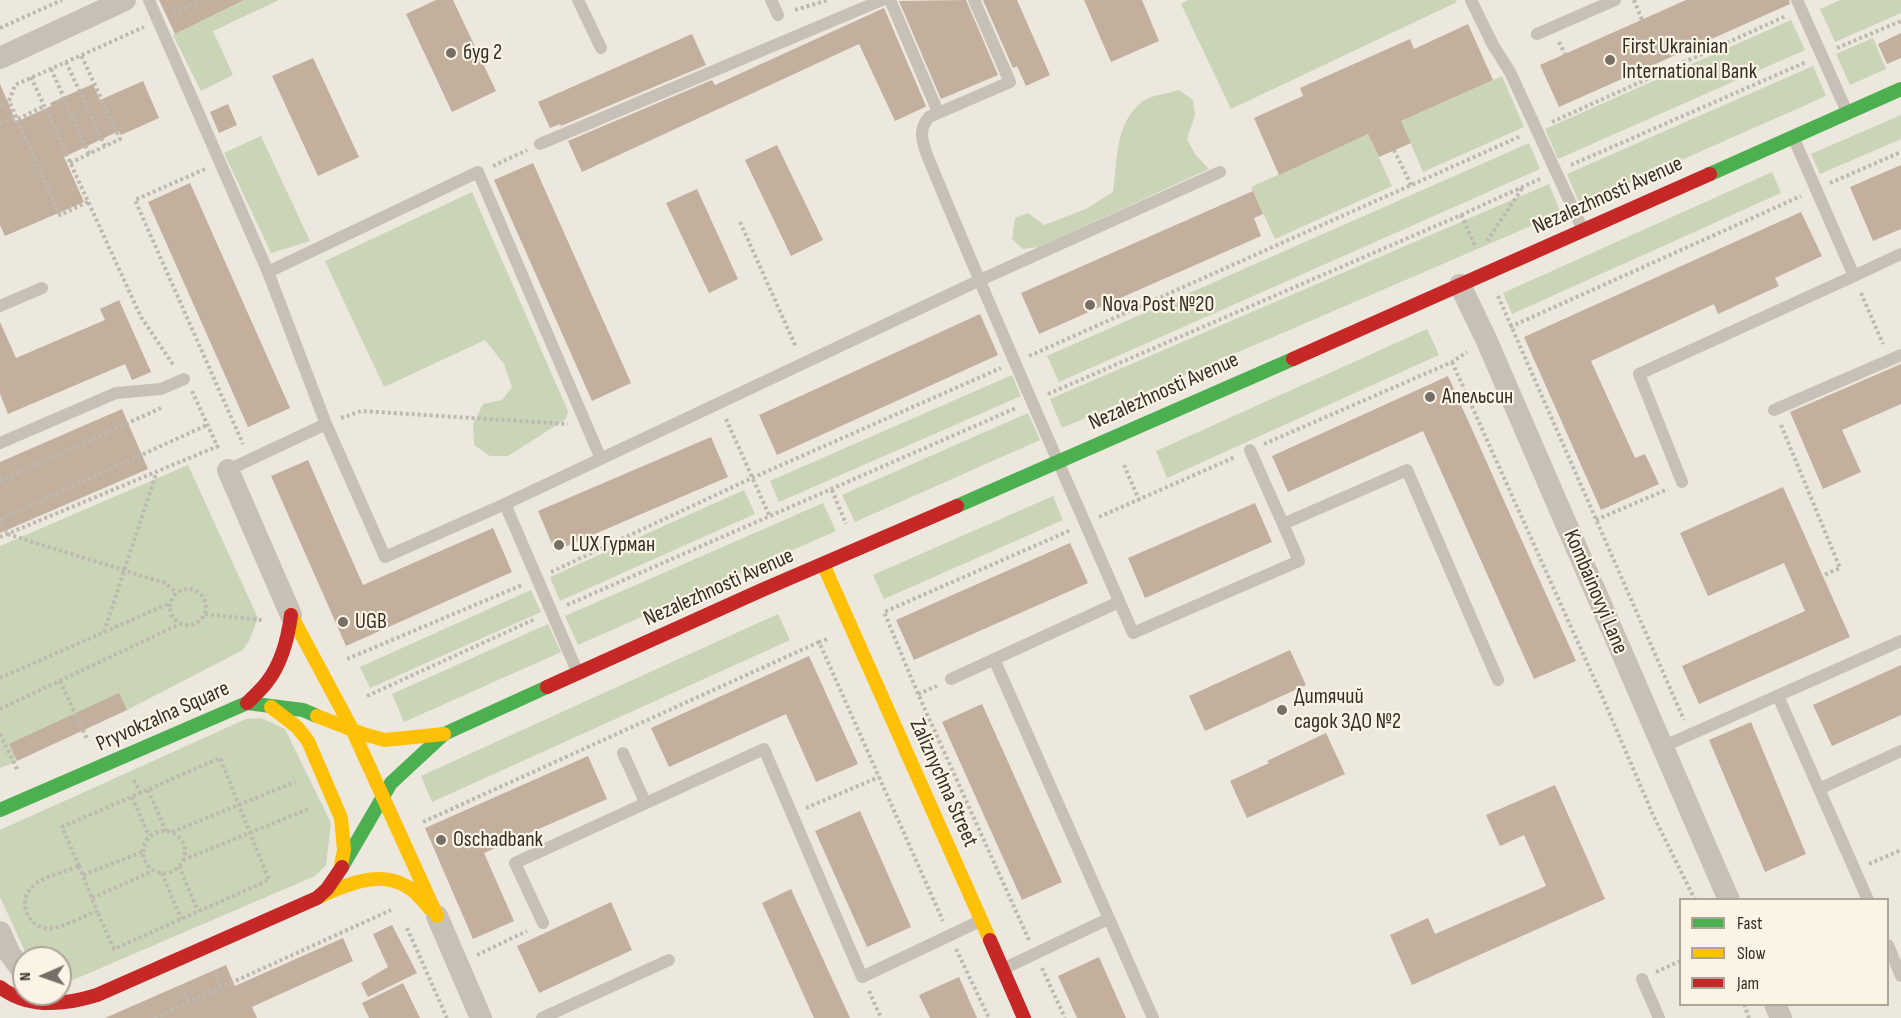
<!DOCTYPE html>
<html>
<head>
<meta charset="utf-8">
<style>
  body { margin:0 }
  #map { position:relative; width:1901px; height:1018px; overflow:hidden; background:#ede8de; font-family:"Sofia Sans Condensed",sans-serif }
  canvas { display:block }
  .legend { position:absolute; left:1679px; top:898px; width:210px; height:108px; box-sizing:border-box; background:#fbf4e5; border:2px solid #ada599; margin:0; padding:8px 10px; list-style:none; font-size:18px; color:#372e26 }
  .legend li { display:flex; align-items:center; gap:12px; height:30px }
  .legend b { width:30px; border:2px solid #ada599 }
  .north { position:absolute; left:12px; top:946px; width:60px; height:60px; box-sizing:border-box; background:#fbf4e5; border:2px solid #ada599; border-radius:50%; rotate:268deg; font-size:16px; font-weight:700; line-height:24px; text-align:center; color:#372e26 }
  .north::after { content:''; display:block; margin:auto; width:21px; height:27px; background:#776f66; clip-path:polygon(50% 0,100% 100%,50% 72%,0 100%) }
</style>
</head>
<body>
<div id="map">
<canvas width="1901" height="1018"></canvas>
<ul class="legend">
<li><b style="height:8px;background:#4caf50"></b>Fast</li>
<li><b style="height:8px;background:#ffc107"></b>Slow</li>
<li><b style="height:8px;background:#c62828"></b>Jam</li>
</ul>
<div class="north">N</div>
</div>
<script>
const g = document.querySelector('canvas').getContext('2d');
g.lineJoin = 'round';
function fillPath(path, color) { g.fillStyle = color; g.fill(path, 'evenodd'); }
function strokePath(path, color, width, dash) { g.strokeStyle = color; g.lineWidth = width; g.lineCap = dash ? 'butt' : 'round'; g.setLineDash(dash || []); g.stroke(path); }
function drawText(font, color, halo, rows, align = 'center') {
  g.font = font + ' "Sofia Sans Condensed",sans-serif'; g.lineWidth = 4.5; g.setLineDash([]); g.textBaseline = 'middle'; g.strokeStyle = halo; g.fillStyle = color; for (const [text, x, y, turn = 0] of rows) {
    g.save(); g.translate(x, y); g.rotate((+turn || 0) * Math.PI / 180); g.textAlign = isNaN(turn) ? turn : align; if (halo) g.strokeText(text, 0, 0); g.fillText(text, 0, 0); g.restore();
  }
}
const green = new Path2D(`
  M244,0H279L213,31L233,75L201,91L173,35Z
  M1188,0H1456L1457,2L1231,109L1181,4Z
  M1840,0H1901V13L1835,42L1820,9Z
  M1791,20L1805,50L1558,159L1545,129Z
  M1873,38L1886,69L1850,85L1836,54Z
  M1813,66L1826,96L1580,205L1567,174Z
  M1502,76L1524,127L1423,172L1401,121Z
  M1179,90L1193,100L1195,115L1187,139L1195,154L1209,169L1039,247L1023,249L1012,239L1015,218L1028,213L1044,225L1086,209L1113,192C1118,160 1114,123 1143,101C1152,95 1169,93 1179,90Z
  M1901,115V139L1820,174L1811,154Z
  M1368,134L1392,186L1275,239L1251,187Z
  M261,136L310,241L271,253L224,153Z
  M1529,143L1540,169L1059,382L1047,356Z
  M1772,172L1781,193L1512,314L1503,293Z
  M1549,184L1561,213L1062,428L1050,399Z
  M472,192L568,411L566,419L508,456H490L474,445L473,424L483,404L502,400L512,387L504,364L485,340L384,387L325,261Z
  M1427,329L1439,355L1167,478L1156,451Z
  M1012,375L1021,396L779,502L770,481Z
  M1028,413L1040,440L855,522L842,495Z
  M188,465L258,618L249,641L243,650L127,710L9,744L17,761L0,768V546Z
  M744,490L755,514L560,601L550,577Z
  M1053,496L1063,520L884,599L873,575Z
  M823,503L836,531L578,645L565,616Z
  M531,590L541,612L370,688L360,667Z
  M778,614L790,640L432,802L421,776Z
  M548,624L561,652L404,722L392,694Z
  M261,718L285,729L331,823L326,865L315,876L73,980L60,983V958H28L0,897V830L246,719Z`);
const building = new Path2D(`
  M159,0H244L175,34Z
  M436,0H453L496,91L452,112L406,14Z
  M966,0L998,75L941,99L899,1Z
  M983,0H1017L1050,75L1026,86L1017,66L1013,68Z
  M1084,0H1142L1159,41L1111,62Z
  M1686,0H1789L1790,4L1559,107L1540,65Z
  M884,8L926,106L925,107L895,121L859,44L582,172L568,141L712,80L715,85Z
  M1468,24L1493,80L1401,121L1411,143L1379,157L1368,134L1279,175L1254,118L1303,96L1300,88L1410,39L1414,49Z
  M1901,33V58L1887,64L1878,44Z
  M692,34L706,65L561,126L560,124L550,128L538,102Z
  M313,58L359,157L318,176L272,76Z
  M143,81L159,118L121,135L119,131L64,157L84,202L5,236L0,225V84L16,122L51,106L50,103L93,84L100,100Z
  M228,104L237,125L219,133L210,112Z
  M777,145L823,240L791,256L745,160Z
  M533,163L631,383L592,401L494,180Z
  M1901,165V229L1873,241L1850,187Z
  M190,183L290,408L248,427L148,202Z
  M697,189L738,279L709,293L666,203Z
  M1253,191L1263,214L1254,218L1261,236L1039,334L1021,293Z
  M1801,212L1822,256L1775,278L1779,286L1718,314L1714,304L1591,361L1635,458L1645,454L1659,484L1601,510L1524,337Z
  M119,300L151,372L132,380L125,364L8,414L0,394V322L16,358L105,320L100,309Z
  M980,314L998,355L777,455L759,415Z
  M1901,364V404L1842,430L1861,472L1823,489L1790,412Z
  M1448,376L1576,661L1534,679L1423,431L1288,492L1272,456Z
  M122,409L148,469L0,533V462Z
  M711,437L728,477L555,551L538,511Z
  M308,460L363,585L493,528L512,572L346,646L271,476Z
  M1783,487L1850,637L1699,704L1682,666L1805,611L1784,563L1708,596L1680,533Z
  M1255,503L1272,542L1145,598L1128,558Z
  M1070,543L1088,583L914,660L896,620Z
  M1290,650L1306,685L1205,731L1189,696Z
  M809,656L858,764L816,782L786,714L669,767L651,728Z
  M1901,665V715L1832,746L1813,705Z
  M119,693L127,710L17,761L9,744Z
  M982,704L1062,882L1022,900L942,722Z
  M1751,722L1806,854L1765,872L1709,740Z
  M1326,733L1345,774L1247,818L1230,781L1269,763L1267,761Z
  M588,756L607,799L484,853L514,921L473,939L425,828Z
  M1555,785L1605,899L1412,985L1390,935L1428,918L1435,934L1546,886L1524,835L1500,846L1486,815Z
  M860,811L911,927L867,947L815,831Z
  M791,889L850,1018H814L762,903Z
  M611,902L632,950L539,993L517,946Z
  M392,925L417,973L368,997L361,983L388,967L373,934Z
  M343,938L353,961L252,1007L257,1018H105L226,965L235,986Z
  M1099,957L1126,1018H1077L1058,976Z
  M959,977L977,1018H930L919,995Z
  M403,983L420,1018H369L362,1003Z`);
const path = new Path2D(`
  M1634,0L1642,20
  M795,10L828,0
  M173,14L201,0
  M0,28L62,0
  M1559,42L1565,54
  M1837,48L1901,21
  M66,62L105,146
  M51,69L89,154
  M31,77L141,317L174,366
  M0,105L9,101
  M18,119L44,106
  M1552,122L1786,16
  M0,124L17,117
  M1394,150L1411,185
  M70,163L120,139L81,55
  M1571,165L1806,62
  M493,166L527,150
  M205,169L135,200L243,444
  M1830,183L1901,152
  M88,202L60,215L9,101L15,85L144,27
  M1461,215L1542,178
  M740,222L796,347
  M1487,241L1523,187
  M1861,293L1883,344
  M1498,296L1684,720
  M1510,327L1801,196
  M1029,356L1521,136
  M1452,362L1602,696L1653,815L1695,900
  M192,391L219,450
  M1048,394L1461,215L1476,248
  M341,418L361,411L568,424
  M726,419L770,517
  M1781,425L1840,568L1822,576
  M1264,444L1452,362L1467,352
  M1124,465L1139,500
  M0,481L161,408
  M832,490L846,524
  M1099,517L1235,457
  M0,518L7,534L165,583L176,592
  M1,519L207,425
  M1596,520L1668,489
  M0,537L218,446
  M551,572L752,478L1001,368
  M170 607a18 18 0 1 1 36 0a18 18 0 1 1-36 0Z
  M567,605L1016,408
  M205,614L262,620
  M104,632L156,474
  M827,639L819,642L943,921
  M347,659L522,585
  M0,678L170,603
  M60,681L88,741
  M918,694L937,686
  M367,696L535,619
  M0,709L180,624
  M0,734L18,771
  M134,780L140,793
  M148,790L166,831
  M132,797L149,836
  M806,808L879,777
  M423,822L819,642
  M143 852a21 21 0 1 1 42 0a21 21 0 1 1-42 0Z
  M172,832L295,782
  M183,860L308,809
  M1869,864L1901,850
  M79,866L62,827L220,758L269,880L114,949L97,911
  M79,866L97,911C84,916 68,925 53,928C31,932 15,904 32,887C43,876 65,872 79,866Z
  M179,866L198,911
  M162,873L181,919
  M83,875L142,852
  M92,898L153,871
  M407,928L447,1018
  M1029,940L918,694L884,612L1071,530
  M956,949L989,1018
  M477,955L527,931
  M1042,968L1065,1018
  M1656,972L1680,961
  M215,974L221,987
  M185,991L189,1002
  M869,991L881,1018
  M1744,1004L1749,1018
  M154,1018L391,910`);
const lane = new Path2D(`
  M149,0L268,272L326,424L385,557L505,504L978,281L1220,172
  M578,0L601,48
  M771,0L778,15
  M890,0L938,112
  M974,0L1010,82L929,117C918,130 922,140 927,155C993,316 1064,474 1133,633L1299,561L1283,524L1407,470L1498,680
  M1471,0L1493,45L1510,72L1582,228
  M1797,0L1847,112
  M1537,34L1615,0
  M540,144L882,0
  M268,272L478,172L601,459
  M1854,276L1901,254
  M0,306L42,288
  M1774,410L1901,355
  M0,443L116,393L161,389L184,379
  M1250,450L1283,524
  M228,470L326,424
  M1682,482L1639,374L1854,276L1794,139
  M505,504L577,671
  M994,659L1153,1018
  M951,679L1119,602
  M1778,696L1868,900
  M1662,747L1901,641
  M623,753L645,802
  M1819,789L1901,751
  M543,923L515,863L764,749L862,977L980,921
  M1888,945L1901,976
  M1003,969L1108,919
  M1642,979L1659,1018
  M542,1018L669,960`);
const street = new Path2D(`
  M0,58L125,0
  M1460,285L1486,339L1729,900
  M228,470L291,615
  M437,916L481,1018
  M0,932L10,954L24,973
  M1775,1004L1781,1018`);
const fast = new Path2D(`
  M1710,174L1901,89
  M957,506L1293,359
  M0,810L247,703L303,710L317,716
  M342,867L391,783L444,734L547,687`);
const slow = new Path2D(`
  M823,564L990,940
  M291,615L352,729L437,916
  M271,707L297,727L308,741L341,818L344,850L341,865
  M317,716L363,734L385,740L444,734
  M319,897C345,885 378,870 406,886C416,891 423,901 430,909`);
const jam = new Path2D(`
  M1293,359L1710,174
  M547,687L762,590L957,506
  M247,703C254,696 261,690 267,682C282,663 288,638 291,615
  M990,940L1024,1018
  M0,987C28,1009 65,1005 97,995L317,898L327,889L342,867`);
const markers = [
  [451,53,6,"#776f66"],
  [1610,60,6,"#776f66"],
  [1090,305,6,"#776f66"],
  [1430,397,6,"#776f66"],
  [559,545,6,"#776f66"],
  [343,622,6,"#776f66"],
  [1282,710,6,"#776f66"],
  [441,840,6,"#776f66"]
];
const poiNames = [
  ["First Ukrainian",1622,47],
  ["International Bank",1622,72],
  ["буд 2",463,53],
  ["Nova Post №20",1102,305],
  ["Апельсин",1442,397],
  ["LUX Гурман",571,545],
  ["UGB",355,622],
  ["Дитячий",1294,697],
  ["садок ЗДО №2",1294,722],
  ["Oschadbank",453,840]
];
const streetNames = [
  ["Nezalezhnosti Avenue",1608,196,-24],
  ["Nezalezhnosti Avenue",1164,392,-24],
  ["Nezalezhnosti Avenue",719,588,-24],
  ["Kombainovyi Lane",1595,592,67],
  ["Pryvokzalna Square",163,717,-24],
  ["Zaliznychna Street",943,783,66]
];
fillPath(green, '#cad4b7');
fillPath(building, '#c2af9e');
strokePath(path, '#beb9b0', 4, [3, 3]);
strokePath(lane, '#c6c0b7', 12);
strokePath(street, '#c6c0b7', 22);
strokePath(fast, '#4caf50', 14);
strokePath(slow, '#ffc107', 14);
strokePath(jam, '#c62828', 14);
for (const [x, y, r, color] of markers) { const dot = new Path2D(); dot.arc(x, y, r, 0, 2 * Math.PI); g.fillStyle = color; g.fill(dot); strokePath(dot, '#fbf4e5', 2); }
drawText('22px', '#372e26', '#fbf4e5', poiNames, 'left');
drawText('22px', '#372e26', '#fbf4e5', streetNames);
</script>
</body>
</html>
